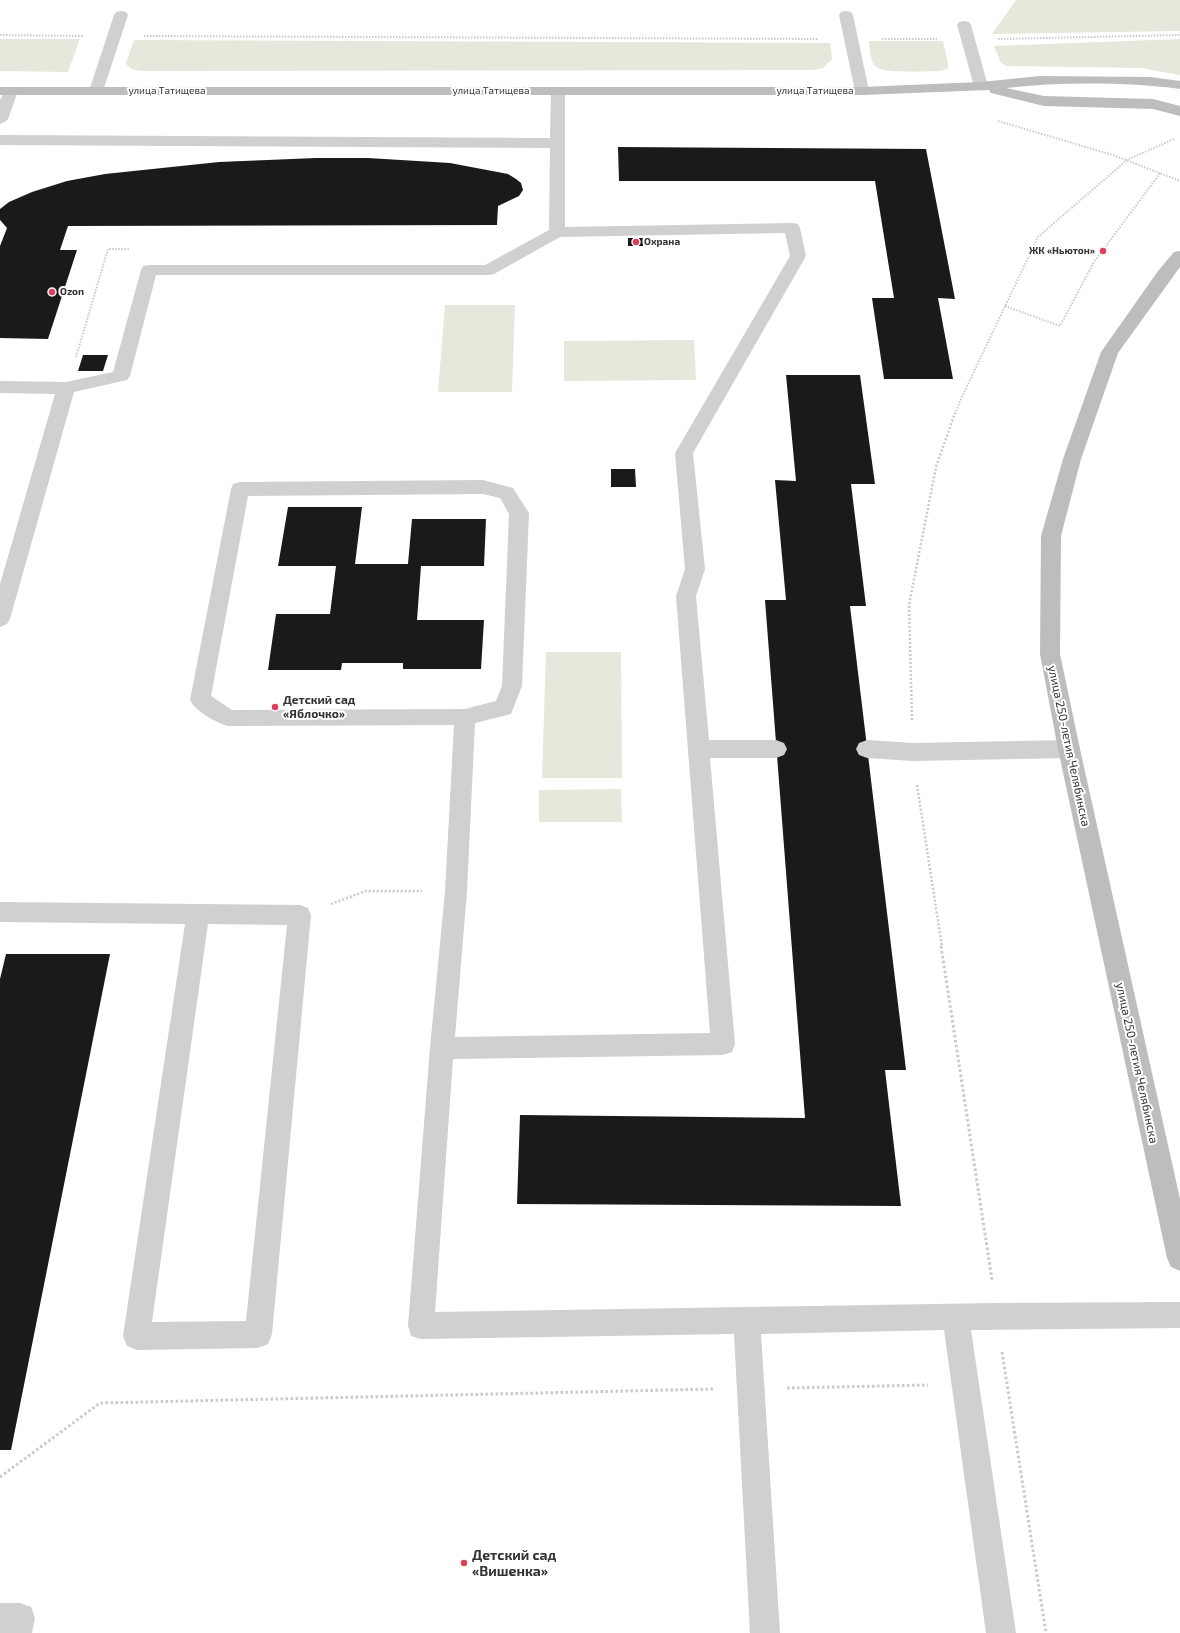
<!DOCTYPE html>
<html>
<head>
<meta charset="utf-8">
<style>
  body { margin:0 }
  canvas { display:block; background:#fff }
</style>
</head>
<body>
<canvas width="1180" height="1633"></canvas>
<script>
const g = document.querySelector('canvas').getContext('2d');
g.lineJoin = 'round';
function fillPath(path, color) { g.fillStyle = color; g.fill(path, 'evenodd'); }
function strokePath(path, color, width, dash) { g.strokeStyle = color; g.lineWidth = width; g.lineCap = dash ? 'butt' : 'round'; g.setLineDash(dash || []); g.stroke(path); }
function drawText(font, color, halo, rows, align = 'center') {
  g.font = font + ' "Exo 2",sans-serif'; g.lineWidth = 4; g.setLineDash([]); g.textBaseline = 'middle'; g.strokeStyle = halo; g.fillStyle = color; for (const [text, x, y, turn = 0] of rows) {
    g.save(); g.translate(x, y); g.rotate((+turn || 0) * Math.PI / 180); g.textAlign = isNaN(turn) ? turn : align; if (halo) g.strokeText(text, 0, 0); g.fillText(text, 0, 0); g.restore();
  }
}
const green = new Path2D(`
  M1016,0H1180V31L992,34Z
  M0,39H80L68,72L0,71Z
  M1180,39V75L1141,68L1007,66L1001,63L994,46Z
  M134,40L830,43L832,59L823,68L815,70L143,71C136,70 129,70 126,63Z
  M869,41H943L948,63V68L941,71C929,71 885,74 876,67C870,62 870,49 869,41Z
  M445,305H515L512,392H438Z
  M694,340L696,380L564,381V341Z
  M546,652H621L622,778H542Z
  M621,789L622,822H539V790Z`);
const building = new Path2D(`
  M618,147L926,149L955,299L938,298L953,379H884L872,298H894L875,181H619Z
  M316,158H368L450,163L508,174L516,179L521,183L523,190L519,196L498,206L497,225L68,226L60,250H77L48,339L0,338V246L7,228L0,220V209L9,202L32,192L67,181L105,174L219,162Z
  M628,238H643V246H628Z
  M83,355H108L103,371H78Z
  M786,375H860L875,484H851L866,606H850L906,1070H885L901,1206L517,1204L520,1115L805,1118L765,600H786L775,480L796,481Z
  M611,469H635L636,487H611Z
  M288,507H362L355,564H408L412,519H486L484,566H421L417,620H484L481,669H403V663H342L341,670H268L276,614H330L336,566H278Z
  M6,954H110L11,1450H0V979Z`);
const pathFar2 = new Path2D(`
  M0,35L83,36
  M144,36L819,39
  M882,39H937
  M998,39L1180,35
  M998,121L1113,155L1180,181
  M1005,306L1060,326L1094,262L1161,172
  M76,357L108,249H130
  M955,414L960,401L1038,237L1127,160L1174,139`);
const pathFar1 = new Path2D(`
  M912,720L909,605L936,467L955,413
  M917,785L942,947
  M331,904L366,891H422`);
const path = new Path2D(`
  M941,946L992,1280
  M1002,1352L1046,1633
  M787,1388L928,1385
  M0,1477L100,1403L714,1389`);
const lane = new Path2D(`
  M121,11L126,12L128,15L103,91L101,94L96,95L91,94L89,91L114,15L116,12Z
  M846,11L851,12L853,15L869,91L867,94L862,95L857,94L855,91L839,15L841,12Z
  M964,21L969,22L971,25L988,86L986,89L981,90L976,89L974,86L957,25L959,22Z
  M11,87L16,88L18,91L8,119L5,122L0,124V100L6,88Z
  M558,87L563,88L565,91V227L792,223L798,224L800,228L806,256L693,453L705,569L696,596L709,740H776L784,743L787,749L784,755L776,758H710L735,1044L732,1052L723,1055L453,1059L435,1312L997,1303L1180,1302V1328L971,1330L1016,1633H986L944,1330L761,1334L780,1633H750L734,1334L421,1339L411,1336L408,1326L430,1048L445,891L454,725L228,726C215,722 196,712 190,700L231,489L233,484L240,482L483,480L513,488L529,513L522,686L511,714L475,723L467,891L455,1037L710,1033L676,596L685,569L675,453L790,256L785,233L560,237L494,274L488,275H156L130,376L127,380L74,392L10,619L7,624L0,627V584L55,394L0,393V381L66,382L113,372L141,270L143,266L149,265H485L549,230L550,148L0,145V135L550,138L551,91L553,88ZM483,494L500,498L509,514L502,686L496,701L465,709L232,710L211,696L248,496Z
  M867,740L913,743L1069,740L1077,743L1080,749L1077,755L1069,758L913,761L867,758L859,755L856,749L859,743Z
  M0,902L300,905L308,908L311,915L272,1334L268,1344L258,1348L137,1350L127,1346L123,1336L185,924L0,922ZM208,924L287,925L246,1321L152,1322Z
  M0,1603H20L31,1607L35,1618L32,1633H0Z`);
const secondary = new Path2D(`
  M1040,76L1150,77L1180,81V89C1125,82 1062,82 1006,88L1044,96L1153,99L1180,106V116L1153,109L1044,106L991,93L989,90L862,95H0V87H862L981,82Z
  M1180,251V267L1118,353L1081,459L1061,536L1060,654L1080,749L1180,1199V1271L1171,1267L1167,1258L1058,749L1040,654L1041,536L1063,459L1101,352L1158,271L1174,252Z`);
const markers = [
  [636,242,4,"#df3f5f"],
  [1103,251,4,"#df3f5f"],
  [52,292,4,"#df3f5f"],
  [275,707,4,"#df3f5f"],
  [464,1563,4,"#df3f5f"]
];
const farStreetnames = [
  ["улица Татищева",167,91],
  ["улица Татищева",491,91],
  ["улица Татищева",815,91]
];
const farPoinames = [
  ["Охрана",644,242],
  ["ЖК «Ньютон»",1095,251,"right"],
  ["Ozon",60,292]
];
const poiNames = [
  ["Детский сад",283,700],
  ["«Яблочко»",283,714]
];
const streetNames = [
  ["улица 250-летия Челябинска",1069,746,78],
  ["улица 250-летия Челябинска",1137,1063,78]
];
const nearPoinames = [
  ["Детский сад",472,1555],
  ["«Вишенка»",472,1571]
];
fillPath(green, '#e4e9dc');
fillPath(building, '#1a1a1a');
strokePath(pathFar2, '#cacaca', 2, [1.5, 1.5]);
strokePath(pathFar1, '#cacaca', 2.5, [2, 2]);
strokePath(path, '#cacaca', 3, [2.5, 2.5]);
fillPath(lane, '#d0d0d0');
fillPath(secondary, '#bdbdbd');
for (const [x, y, r, color] of markers) { const dot = new Path2D(); dot.arc(x, y, r, 0, 2 * Math.PI); g.fillStyle = color; g.fill(dot); strokePath(dot, '#fff', 1.5); }
drawText('10px', '#333', '#fff', farStreetnames);
drawText('bold 10px', '#333', '#fff', farPoinames, 'left');
drawText('bold 12px', '#333', '#fff', poiNames, 'left');
drawText('12px', '#333', '#fff', streetNames);
drawText('bold 14px', '#333', '#fff', nearPoinames, 'left');
</script>
</body>
</html>
